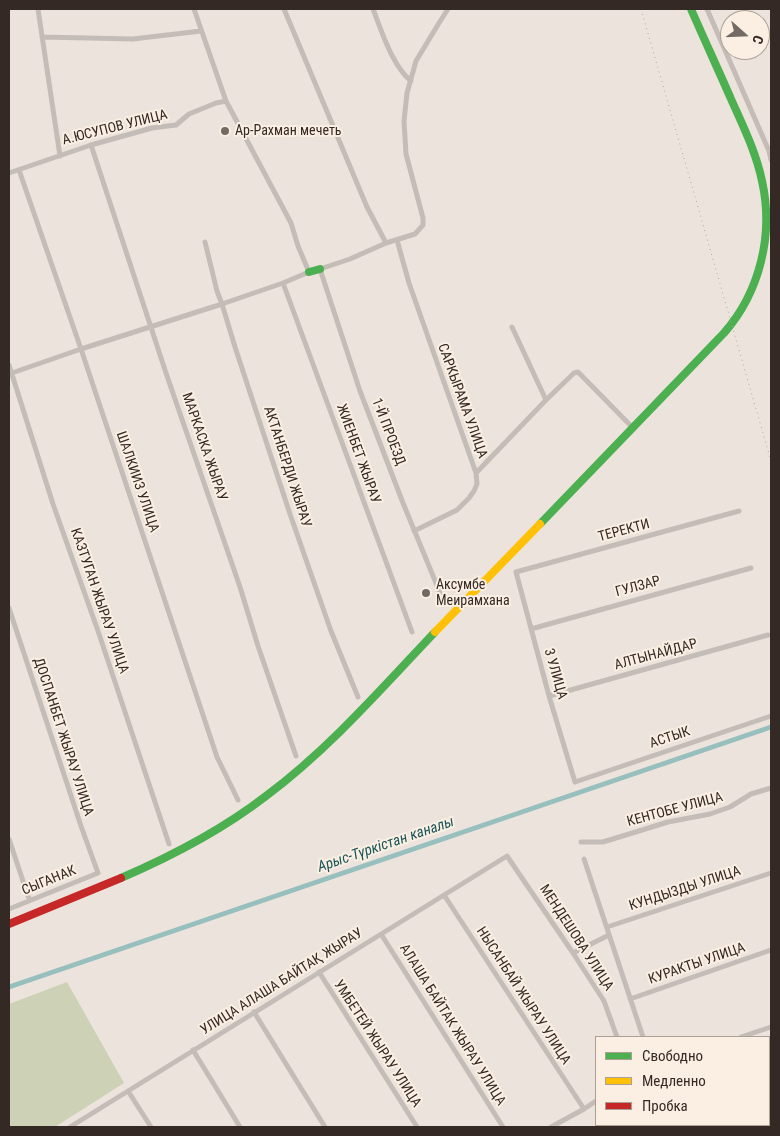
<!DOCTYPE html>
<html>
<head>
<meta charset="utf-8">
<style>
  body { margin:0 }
  #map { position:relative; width:780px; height:1136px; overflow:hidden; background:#ece4dc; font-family:"Roboto Condensed",sans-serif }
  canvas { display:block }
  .frame { position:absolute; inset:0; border:10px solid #342924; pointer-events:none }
  .legend { position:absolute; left:595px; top:1036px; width:175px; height:90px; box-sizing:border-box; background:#faefe2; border:1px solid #aba096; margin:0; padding:6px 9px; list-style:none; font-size:15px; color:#342924 }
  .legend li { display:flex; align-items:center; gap:10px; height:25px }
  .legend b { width:25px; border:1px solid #aba096 }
  .north { position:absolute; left:720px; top:10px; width:50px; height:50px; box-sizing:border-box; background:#faefe2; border:1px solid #aba096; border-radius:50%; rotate:110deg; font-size:14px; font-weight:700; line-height:20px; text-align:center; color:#342924 }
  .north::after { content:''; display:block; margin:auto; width:18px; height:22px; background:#746a64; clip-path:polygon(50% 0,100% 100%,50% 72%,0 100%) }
</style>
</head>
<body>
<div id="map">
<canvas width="780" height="1136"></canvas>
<div class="frame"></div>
<ul class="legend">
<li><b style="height:6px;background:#4caf50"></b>Свободно</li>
<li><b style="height:6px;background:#ffc107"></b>Медленно</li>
<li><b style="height:6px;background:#c62828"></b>Пробка</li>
</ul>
<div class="north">С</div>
</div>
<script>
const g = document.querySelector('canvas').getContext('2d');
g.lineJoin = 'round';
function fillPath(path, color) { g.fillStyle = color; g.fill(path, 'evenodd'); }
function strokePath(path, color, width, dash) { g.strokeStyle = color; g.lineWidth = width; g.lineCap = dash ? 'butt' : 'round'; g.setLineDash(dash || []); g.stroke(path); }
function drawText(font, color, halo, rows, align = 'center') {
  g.font = font + ' "Roboto Condensed",sans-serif'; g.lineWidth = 4; g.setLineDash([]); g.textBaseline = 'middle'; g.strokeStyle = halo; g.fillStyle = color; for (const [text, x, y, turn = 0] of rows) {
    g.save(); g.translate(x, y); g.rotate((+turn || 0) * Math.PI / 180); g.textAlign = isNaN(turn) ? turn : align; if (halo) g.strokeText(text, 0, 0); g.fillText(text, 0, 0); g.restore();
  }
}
const green = new Path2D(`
  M67,982L124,1083L55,1127H9V1004Z`);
const canal = new Path2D(`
  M9,987L771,727`);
const street = new Path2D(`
  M38,9L60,156
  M284,9L367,207L386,243
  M373,9C382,32 392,65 411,81
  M707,9L769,151L771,160
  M42,37L133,39L201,31
  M91,145L166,373L240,587L258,646L296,756
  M19,170L81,349L217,757L238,800
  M9,173L91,145L152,128L176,125L189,114L216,103L226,101
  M397,240L409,283L476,473L546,400L574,373L578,372L581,375L633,428
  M205,242L217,291L222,304L235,347L290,514L331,631L358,697
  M283,283L412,632
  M512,327L546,400
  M9,365L53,504L98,631L169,844
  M9,374L81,349L222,304L283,283L309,272L298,246L291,223L226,101L194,9
  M739,511L516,572L549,696L575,782L771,716
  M414,531L457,510L469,498L474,491L477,484L476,473
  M443,600L403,503L360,391L320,269L350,259L386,243L415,234L423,225V218L406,154L404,121L407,93L416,61L439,23L448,9
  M9,608L81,826L98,873L9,909
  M531,629L751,568
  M549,696L768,635
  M9,839L28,896L30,900
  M581,842H603L668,822L710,814L730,807L751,794L771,788
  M584,859L643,1037
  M444,895L584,1109
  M607,927L771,873
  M381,934L503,1127
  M573,953L609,935
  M319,972L417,1127
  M630,999L771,950
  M254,1012L325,1127
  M741,1037L771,1027
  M193,1050L240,1127
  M128,1091L151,1127
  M769,1100L771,1099
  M672,1125L673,1127
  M70,1127L507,856L573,953L604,1001L617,1037
  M551,1127L584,1109L596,1101
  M687,1127L695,1125`);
const fast = new Path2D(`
  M309,272L320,269
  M540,524L724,333C760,292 774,234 762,181C756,152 743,126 731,99C718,69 704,39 691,9
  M121,878C172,856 222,830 266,796C329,749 381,689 435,632`);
const slow = new Path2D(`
  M435,632L540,524`);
const jam = new Path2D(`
  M9,924L121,878`);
const rail = new Path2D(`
  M641,9L771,461`);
const markers = [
  [225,131,5,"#746a64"],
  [426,593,5,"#746a64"]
];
const streetNames = [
  ["А.ЮСУПОВ УЛИЦА",115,128,-14],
  ["САРКЫРАМА УЛИЦА",462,401,70],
  ["1-Й ПРОЕЗД",388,432,69],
  ["МАРКАСКА ЖЫРАУ",204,447,71],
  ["ЖИЕНБЕТ ЖЫРАУ",358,454,70],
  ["АКТАНБЕРДИ ЖЫРАУ",287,467,72],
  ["ШАЛКИИЗ УЛИЦА",137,482,71],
  ["ТЕРЕКТИ",624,531,-15],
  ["ГУЛЗАР",638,587,-15],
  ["КАЗТУГАН ЖЫРАУ УЛИЦА",99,601,71],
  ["АЛТЫНАЙДАР",656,655,-15],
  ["3 УЛИЦА",555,674,74],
  ["ДОСПАНБЕТ ЖЫРАУ УЛИЦА",63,737,72],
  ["АСТЫК",670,738,-18],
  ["КЕНТОБЕ УЛИЦА",675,810,-15],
  ["СЫГАНАК",49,881,-22],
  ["КУНДЫЗДЫ УЛИЦА",685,889,-18],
  ["МЕНДЕШОВА УЛИЦА",576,938,57],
  ["КУРАКТЫ УЛИЦА",697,964,-19],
  ["УЛИЦА АЛАША БАЙТАҚ ЖЫРАУ",282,982,-32],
  ["НЫСАНБАЙ ЖЫРАУ УЛИЦА",523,996,57],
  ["АЛАША БАЙТАК ЖЫРАУ УЛИЦА",452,1025,58],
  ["УМБЕТЕЙ ЖЫРАУ УЛИЦА",377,1044,57]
];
const poiNames = [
  ["Ар-Рахман мечеть",235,131],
  ["Аксумбе",436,585],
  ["Меирамхана",436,601]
];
const waterNames = [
  ["Арыс-Түркістан каналы",386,845,-19]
];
fillPath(green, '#cdd1b5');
strokePath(canal, '#97bfbe', 5);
strokePath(street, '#c4bcb6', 5);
strokePath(fast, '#4caf50', 8);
strokePath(slow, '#ffc107', 8);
strokePath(jam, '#c62828', 8);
strokePath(rail, '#aca5a0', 1, [1, 4]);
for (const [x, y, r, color] of markers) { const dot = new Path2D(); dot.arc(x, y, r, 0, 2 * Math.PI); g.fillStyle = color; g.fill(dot); strokePath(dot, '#faefe2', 2); }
drawText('14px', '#342924', '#faefe2', streetNames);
drawText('14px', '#342924', '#faefe2', poiNames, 'left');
drawText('italic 15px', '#185558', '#faefe2', waterNames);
</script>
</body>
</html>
